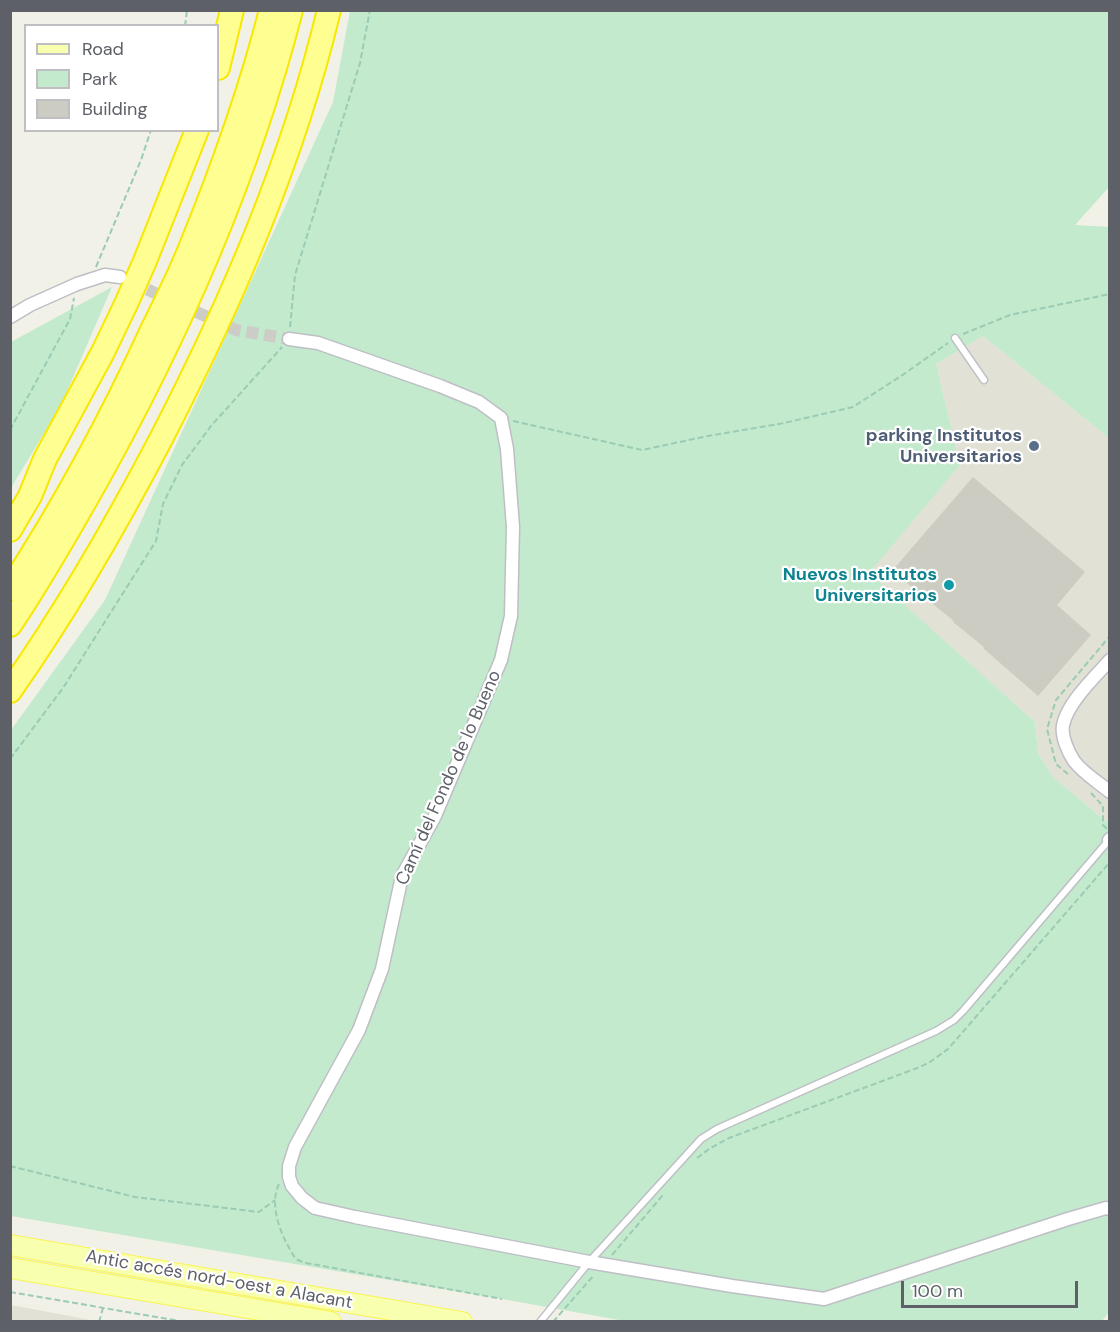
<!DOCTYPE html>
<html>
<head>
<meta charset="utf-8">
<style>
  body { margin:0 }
  #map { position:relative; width:1120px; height:1332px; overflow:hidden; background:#f1f1e7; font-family:"DM Sans",sans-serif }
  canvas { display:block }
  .frame { position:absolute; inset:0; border:12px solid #5e6068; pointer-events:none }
  .legend { position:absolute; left:24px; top:24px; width:195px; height:108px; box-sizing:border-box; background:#fff; border:2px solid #bfbfc3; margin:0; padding:8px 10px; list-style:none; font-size:18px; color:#5e6068 }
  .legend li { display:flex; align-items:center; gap:12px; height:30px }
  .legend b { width:30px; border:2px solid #bfbfc3 }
  .scale { position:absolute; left:901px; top:1281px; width:177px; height:27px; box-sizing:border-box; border:3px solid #5e6068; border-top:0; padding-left:8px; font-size:18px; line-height:21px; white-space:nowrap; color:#5e6068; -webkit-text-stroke:4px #fff; paint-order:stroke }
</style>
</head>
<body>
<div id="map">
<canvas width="1120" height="1332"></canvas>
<div class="frame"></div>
<ul class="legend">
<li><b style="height:8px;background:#f8ffae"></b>Road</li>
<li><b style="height:16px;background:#c3eacc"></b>Park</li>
<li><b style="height:16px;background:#ccccc3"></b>Building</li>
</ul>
<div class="scale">100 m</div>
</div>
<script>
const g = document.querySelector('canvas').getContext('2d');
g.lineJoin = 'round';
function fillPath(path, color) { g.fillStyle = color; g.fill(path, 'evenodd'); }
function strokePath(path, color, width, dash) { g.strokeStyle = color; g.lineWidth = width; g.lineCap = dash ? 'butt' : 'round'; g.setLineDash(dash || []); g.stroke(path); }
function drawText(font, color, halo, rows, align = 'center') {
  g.font = font + ' "DM Sans",sans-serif'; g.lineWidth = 4.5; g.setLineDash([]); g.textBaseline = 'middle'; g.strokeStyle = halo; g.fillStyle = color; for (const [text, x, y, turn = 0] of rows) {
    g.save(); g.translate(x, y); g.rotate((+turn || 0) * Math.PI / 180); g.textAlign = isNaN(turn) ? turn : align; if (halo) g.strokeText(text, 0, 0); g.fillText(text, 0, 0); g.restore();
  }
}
const education = new Path2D(`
  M983,336L1109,438V824L1053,777L1038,753L1035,722L868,573L960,465L936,364Z
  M11,1305L96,1321H11Z`);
const green = new Path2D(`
  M350,11H1109V187L1075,225L1109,227V438L983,336L936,364L960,465L869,573L1035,722L1038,753L1053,777L1109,824L1110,1311L1102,1321H625L502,1299L11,1216V730L105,600L333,102Z
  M112,287L61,405L11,488V342Z`);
const building = new Path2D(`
  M973,477L1085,572L1057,605L1091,635L1038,696L983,648L984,647L953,622L954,621L892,571Z`);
const minorTunnel = new Path2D(`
  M131,282L236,330L289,339`);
const path = new Path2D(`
  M185,26L187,10
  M96,267L141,160L151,130
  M290,327L295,275L360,63L370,10
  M963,334L1010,315L1110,294
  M513,421L642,450L708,436L784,423L853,407L904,374L948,343
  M10,430L70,319L74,298
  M10,759L63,688L156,541L163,504L182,465L211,426L282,347
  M1068,774L1056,764L1047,729L1056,700L1110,636
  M1091,793L1103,806V825L1107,829
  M697,1158L709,1149L729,1138L920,1067L930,1062L948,1049L1110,862
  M10,1166L135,1197L259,1212L275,1200
  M279,1184C270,1202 278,1227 287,1244C290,1249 293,1257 298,1260C304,1263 311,1264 317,1265L502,1299
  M612,1255L663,1195
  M10,1292L186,1322
  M99,1322L103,1308
  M553,1322L594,1275`);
const service = new Path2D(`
  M955,338L984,380
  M540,1322L589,1262L701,1139L717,1129L936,1031L954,1020L963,1011L1109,840`);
const minor = new Path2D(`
  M10,317L30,305L77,284L105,275L120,277
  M289,339L318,343L440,386L479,402L501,418L507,449L513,527L511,616L501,660L435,816L402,876L382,969L359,1030L295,1147L289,1166V1177L292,1186L302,1198L315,1208L355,1217L589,1262L732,1286L824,1299L1068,1219L1106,1208L1110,1209
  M1110,660C1094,678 1068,702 1063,725C1061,736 1068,752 1074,761C1083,773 1098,782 1110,792
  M1109,840L1110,839`);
const primary = new Path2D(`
  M10,1245L462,1322
  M10,1268L331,1322`);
const motorway = new Path2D(`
  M218,68L232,10
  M10,530L30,496L45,459L103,352L126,304L145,261L197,130
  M10,589C64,506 111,419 152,330C165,304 178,278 189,251C221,173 250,93 271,10
  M10,625C38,583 63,540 88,496C175,343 247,181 291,10
  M10,691C67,610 116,525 162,437C232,301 293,160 329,10`);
const markers = [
  [1034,446,6,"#5c6f8a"],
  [949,585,6,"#0f9aa8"]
];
const serviceNames = [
  ["parking Institutos",1022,436],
  ["Universitarios",1022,457]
];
const cultureNames = [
  ["Nuevos Institutos",937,575],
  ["Universitarios",937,596]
];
const streetNames = [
  ["Camí del Fondo de lo Bueno",449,778,-66],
  ["Antic accés nord-oest a Alacant",219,1280,10]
];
fillPath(education, '#e1e1d5');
fillPath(green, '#c3eacc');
fillPath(building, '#ccccc3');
strokePath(minorTunnel, '#cccdc7', 12, [12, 6]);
strokePath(service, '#bebfc6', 9);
strokePath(minor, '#bebfc6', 15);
strokePath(primary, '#f9f458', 22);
strokePath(motorway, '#f8e800', 26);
strokePath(path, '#9bcbb5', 2, [6, 3]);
strokePath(service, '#fff', 6);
strokePath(minor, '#fff', 12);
strokePath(primary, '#f8ffae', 20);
strokePath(motorway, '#fffe90', 22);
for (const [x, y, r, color] of markers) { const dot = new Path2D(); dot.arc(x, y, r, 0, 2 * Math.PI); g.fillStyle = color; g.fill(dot); strokePath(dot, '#fff', 2); }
drawText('bold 18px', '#4e5e75', '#fff', serviceNames, 'right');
drawText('bold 18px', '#0d838f', '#fff', cultureNames, 'right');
drawText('18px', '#5e6068', '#fff', streetNames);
</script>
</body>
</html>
